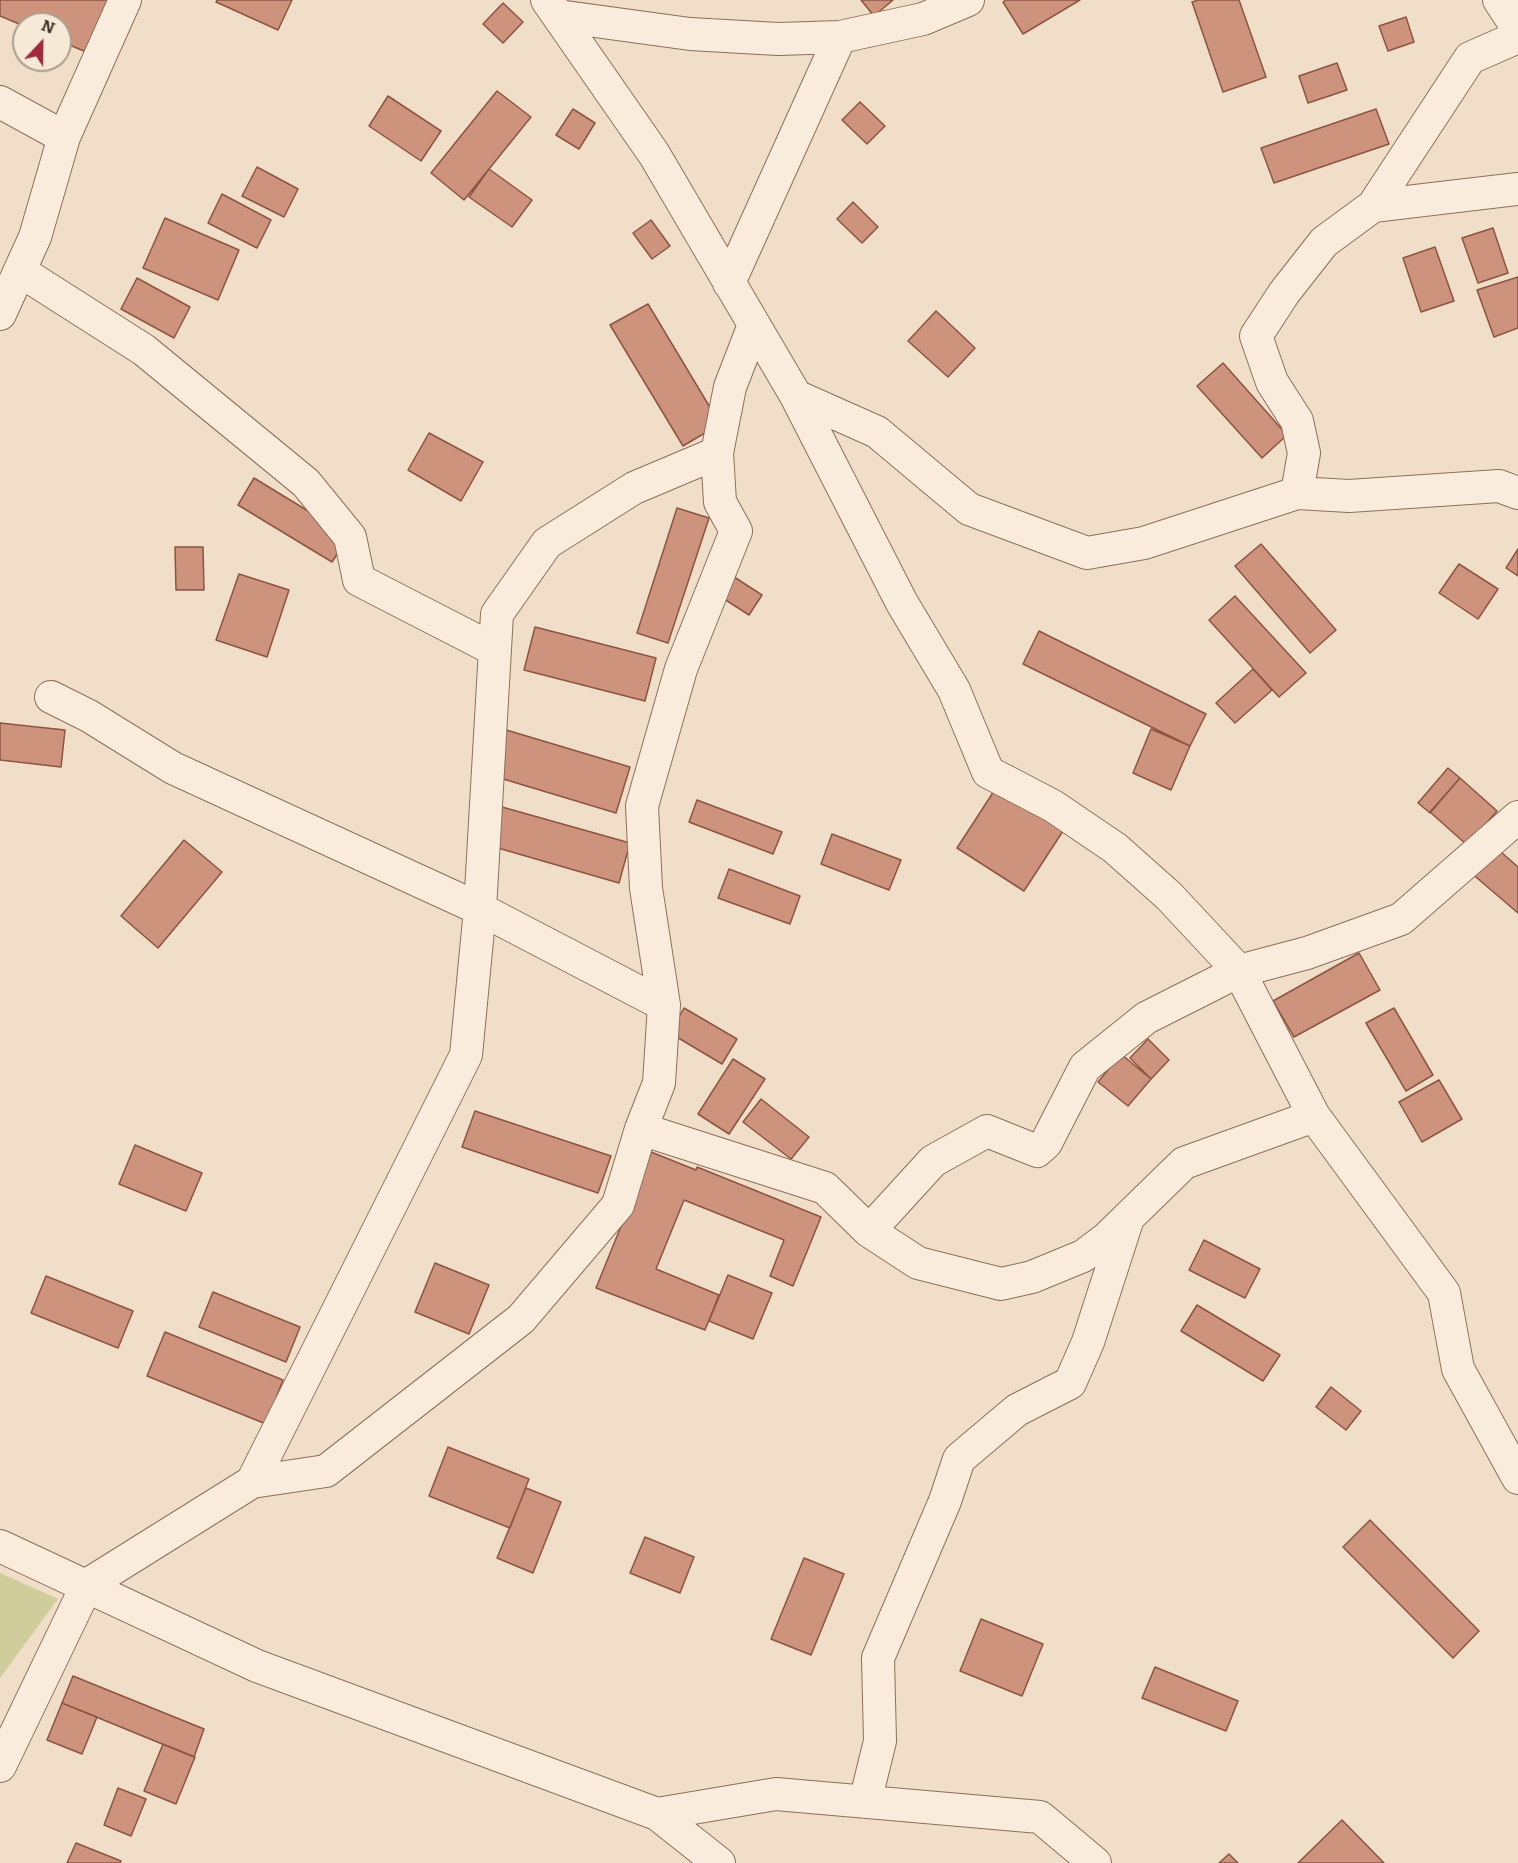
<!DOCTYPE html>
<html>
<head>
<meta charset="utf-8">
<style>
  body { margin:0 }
  #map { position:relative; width:1518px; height:1863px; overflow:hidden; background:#f0dec8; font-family:Bitter,serif }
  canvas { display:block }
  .north { position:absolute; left:12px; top:12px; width:60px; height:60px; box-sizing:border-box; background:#f7e9d8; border:2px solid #ad9d8e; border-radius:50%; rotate:22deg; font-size:16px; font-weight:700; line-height:24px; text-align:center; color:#3d2a20 }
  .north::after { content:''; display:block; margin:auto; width:21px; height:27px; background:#9d2b3c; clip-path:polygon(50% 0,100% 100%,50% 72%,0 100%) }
</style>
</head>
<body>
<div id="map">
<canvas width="1518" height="1863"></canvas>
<div class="north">N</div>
</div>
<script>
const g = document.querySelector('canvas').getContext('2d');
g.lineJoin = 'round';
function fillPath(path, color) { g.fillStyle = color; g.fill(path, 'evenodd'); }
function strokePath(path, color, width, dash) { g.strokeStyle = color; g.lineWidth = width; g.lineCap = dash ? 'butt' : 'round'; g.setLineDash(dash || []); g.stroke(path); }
const green = new Path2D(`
  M0,1573L58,1599L0,1678Z`);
const building = new Path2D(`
  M0,0H113L91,54L60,41V24L24,26L0,16Z
  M217,0H292L278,30L216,2Z
  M861,0H893L874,16Z
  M1006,0H1080L1023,34L1003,2Z
  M1198,0H1239L1266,77L1223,92L1192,2Z
  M503,3L523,22L503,43L483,24Z
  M1406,17L1414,42L1388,51L1379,26Z
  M1337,63L1347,90L1308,103L1299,76Z
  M497,91L531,117L464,200L431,173Z
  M388,96L441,131L421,161L369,126Z
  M860,102L885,126L867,144L842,120Z
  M573,109L595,123L579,149L556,135Z
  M1376,109L1389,144L1274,183L1261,148Z
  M257,167L298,189L284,217L242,196Z
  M489,169L532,200L512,227L469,197Z
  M222,194L271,220L257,248L208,223Z
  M853,202L878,227L862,243L837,219Z
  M165,218L239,250L218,300L143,268Z
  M651,220L670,246L652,259L633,233Z
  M1493,228L1508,273L1478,283L1462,238Z
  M1435,247L1454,301L1421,312L1403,258Z
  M1518,277V328L1494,337L1477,290Z
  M137,278L190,307L174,338L121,309Z
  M648,304L720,424L683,446L610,325Z
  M936,311L975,348L948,377L908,341Z
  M1223,363L1287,435L1262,458L1197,386Z
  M429,433L483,462L461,501L408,470Z
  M254,478L349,536L332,562L238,505Z
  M677,508L709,518L668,643L637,633Z
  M1261,544L1336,630L1310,653L1235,566Z
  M175,547H203L204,590H176Z
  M1518,549V576L1506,568Z
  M1459,564L1498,589L1478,619L1439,593Z
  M239,574L289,590L267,657L216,640Z
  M731,575L762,595L749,615L718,595Z
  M1235,596L1306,673L1279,697L1209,620Z
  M535,627L656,658L645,701L524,670Z
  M1039,631L1206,714L1190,746L1023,664Z
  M1253,669L1272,690L1235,723L1216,703Z
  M0,723L65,730L61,767L0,760Z
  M503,729L630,767L616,813L490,775Z
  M1151,729L1190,746L1171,790L1133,773Z
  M1448,768L1460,778L1430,813L1418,803Z
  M1460,778L1497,811L1467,845L1430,812Z
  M996,788L1063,831L1024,891L957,848Z
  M697,800L782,832L773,854L689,822Z
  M502,807L630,843L619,883L491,846Z
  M832,834L901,860L889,890L821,864Z
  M184,840L222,872L158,948L121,916Z
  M1493,845L1518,867V913L1470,872Z
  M729,869L800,896L790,924L718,898Z
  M1359,953L1380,990L1294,1037L1273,1001Z
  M684,1008L737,1039L722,1064L670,1033Z
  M1394,1008L1433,1075L1406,1091L1366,1023Z
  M1148,1039L1169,1060L1151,1079L1130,1058Z
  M1121,1054L1151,1079L1128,1106L1098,1082Z
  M733,1059L765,1079L729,1134L698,1114Z
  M1439,1080L1462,1119L1422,1142L1399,1102Z
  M761,1099L809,1137L791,1159L743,1122Z
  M475,1111L611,1156L598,1193L462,1147Z
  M135,1145L202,1173L186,1211L119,1184Z
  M651,1152L696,1170L697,1167L821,1217L793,1286L770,1276L784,1240L684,1200L656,1269L719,1295L705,1330L596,1288Z
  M1204,1240L1260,1269L1245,1298L1189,1270Z
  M435,1263L489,1285L469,1334L415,1312Z
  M728,1275L772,1293L753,1339L709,1321Z
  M46,1276L133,1311L118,1348L31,1313Z
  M213,1292L300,1327L286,1362L199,1327Z
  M1197,1305L1280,1355L1263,1381L1181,1331Z
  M165,1332L283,1380L266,1424L147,1376Z
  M1331,1387L1361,1411L1346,1430L1316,1407Z
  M448,1447L529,1479L510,1528L429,1496Z
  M526,1488L561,1502L533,1573L497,1558Z
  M1370,1520L1479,1631L1453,1658L1343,1547Z
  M645,1537L694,1557L680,1593L630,1573Z
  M804,1558L844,1574L811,1655L771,1639Z
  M981,1619L1043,1644L1022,1696L960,1671Z
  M1155,1667L1238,1701L1226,1731L1142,1698Z
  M73,1676L204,1729L194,1757L62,1703Z
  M62,1703L97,1717L82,1754L47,1740Z
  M163,1744L195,1757L176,1804L144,1791Z
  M118,1788L146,1799L131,1836L104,1825Z
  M1342,1820L1384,1863H1298Z
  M76,1843L121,1861L120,1863H67Z
  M1229,1854L1238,1863H1219Z`);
const minor = new Path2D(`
  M547,0L654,154L796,396L902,603L954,690L988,772L1053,806L1115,848L1169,896L1239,971L1314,1116L1444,1293L1458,1369L1518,1478
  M1499,0L1518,29
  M558,16L690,34L778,39L840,37L923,19L968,0
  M0,102L64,137
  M1373,206L1470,58L1518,37
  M20,271L144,350L306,483L350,537L359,580L495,650
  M729,283L840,37
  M0,314L35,237L64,137L125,0
  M796,396L877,432L969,509L1087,553L1144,543L1297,493L1304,453L1297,421L1272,382L1256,336L1284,293L1324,242L1373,206L1518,189
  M1297,493L1349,496L1499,486L1518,493
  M51,697L89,716L173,768L480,909L664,1005
  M641,1129L825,1188L869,1231L918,1263L1001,1284L1032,1277L1083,1256L1107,1238L1184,1163L1314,1116
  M869,1231L933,1161L987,1131L1037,1151L1046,1143L1085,1067L1146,1018L1239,971L1307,953L1401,919L1518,817
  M252,1482L326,1471L521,1319L618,1205L641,1129L659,1083L664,1005L646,888L642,806L681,669L736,531L720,502L717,453L730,387L754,325
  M0,1546L257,1666L657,1814L719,1863
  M0,1766L87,1585L252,1482L466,1055L480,909L497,614L547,543L634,488L717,453
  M865,1802L880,1741L878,1658L945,1501L959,1459L1017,1410L1070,1383L1088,1342L1128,1218
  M657,1814L776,1794L1040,1817L1095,1863`);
fillPath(green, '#cfcd9b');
fillPath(building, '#ce937d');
strokePath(building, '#8c5441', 1.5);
strokePath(minor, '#8d6f5c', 34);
strokePath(minor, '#faecdc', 32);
</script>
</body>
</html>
